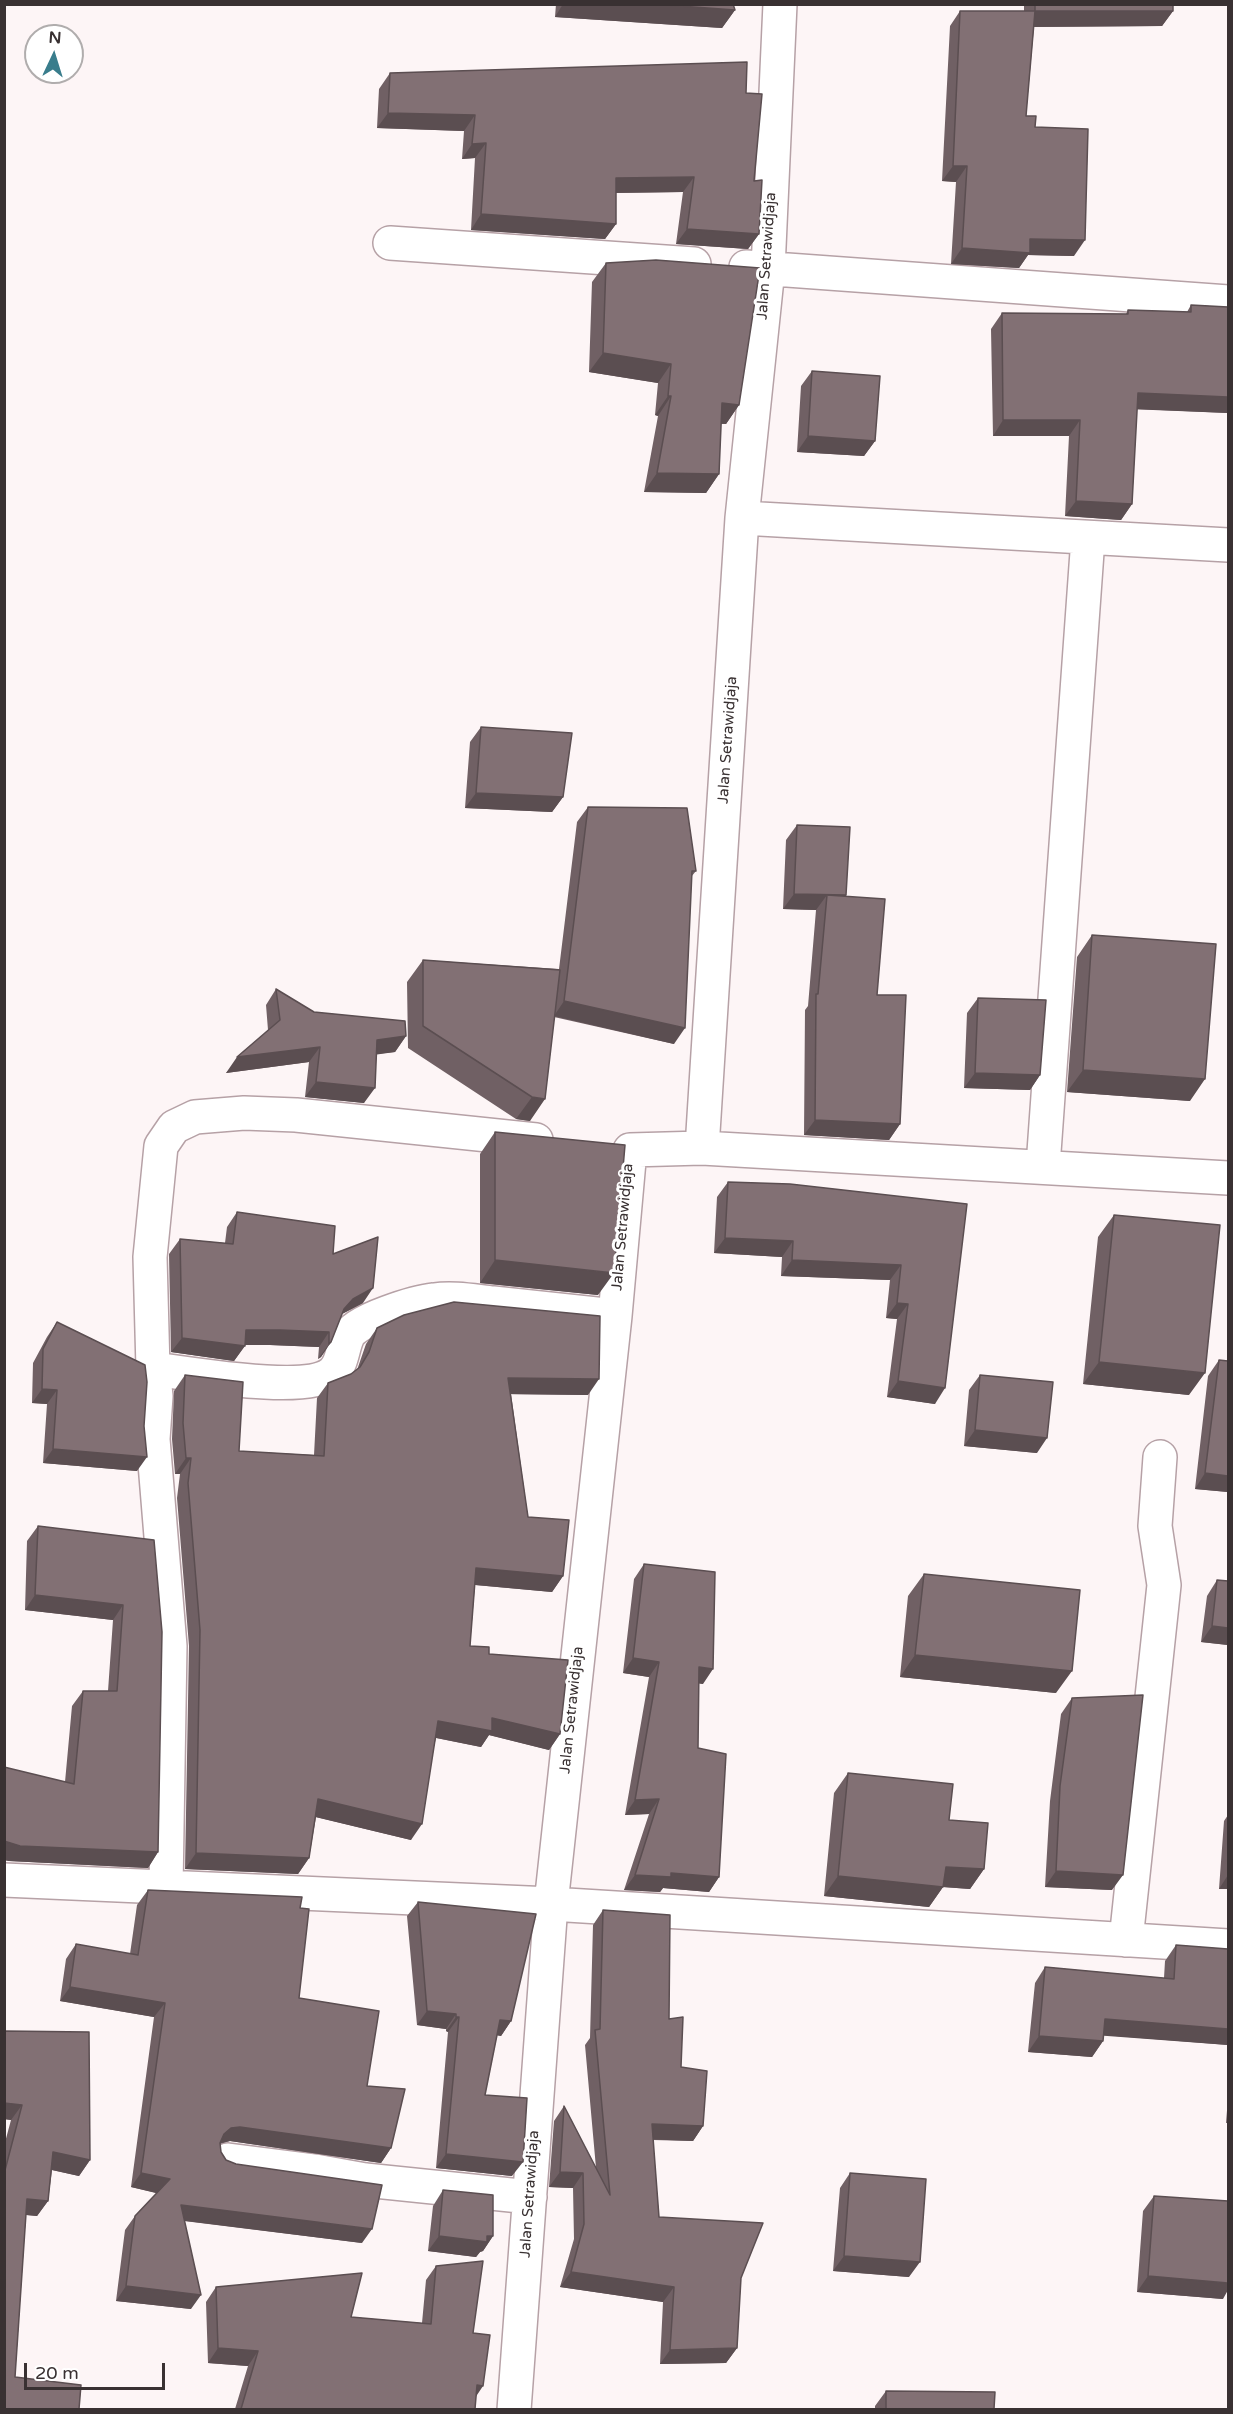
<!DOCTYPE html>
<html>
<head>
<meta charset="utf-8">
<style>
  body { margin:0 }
  #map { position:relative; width:1233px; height:2414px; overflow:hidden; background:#fdf5f6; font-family:"Varela Round",sans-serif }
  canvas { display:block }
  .frame { position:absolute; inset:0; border:6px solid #393132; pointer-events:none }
  .north { position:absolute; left:24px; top:24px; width:60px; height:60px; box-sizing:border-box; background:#fff; border:2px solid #b0adad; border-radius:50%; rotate:4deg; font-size:16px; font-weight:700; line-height:24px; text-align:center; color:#393132 }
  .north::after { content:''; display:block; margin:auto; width:21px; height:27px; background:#397d8c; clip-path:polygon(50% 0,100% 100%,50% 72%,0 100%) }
  .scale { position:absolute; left:24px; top:2363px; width:141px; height:27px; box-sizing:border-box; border:3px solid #393132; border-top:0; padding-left:8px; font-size:18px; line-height:21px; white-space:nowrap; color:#393132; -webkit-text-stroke:4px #fff; paint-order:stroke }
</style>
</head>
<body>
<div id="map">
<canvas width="1233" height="2414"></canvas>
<div class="frame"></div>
<div class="north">N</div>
<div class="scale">20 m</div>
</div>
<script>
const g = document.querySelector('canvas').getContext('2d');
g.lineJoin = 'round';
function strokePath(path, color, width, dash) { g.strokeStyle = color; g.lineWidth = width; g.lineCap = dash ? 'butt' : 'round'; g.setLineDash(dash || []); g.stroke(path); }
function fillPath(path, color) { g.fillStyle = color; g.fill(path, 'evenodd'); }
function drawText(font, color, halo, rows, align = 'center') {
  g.font = font + ' "Varela Round",sans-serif'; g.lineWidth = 6; g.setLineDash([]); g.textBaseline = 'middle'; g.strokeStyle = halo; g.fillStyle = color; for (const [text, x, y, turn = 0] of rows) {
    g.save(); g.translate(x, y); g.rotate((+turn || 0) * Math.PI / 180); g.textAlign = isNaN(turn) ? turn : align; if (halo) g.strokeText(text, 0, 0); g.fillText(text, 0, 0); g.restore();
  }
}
const minor = new Path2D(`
  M390,243L694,264
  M746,267L1228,302
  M742,518L1228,545
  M702,1148L1228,1178
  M1043,1166L1088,538
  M153,1369C189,1373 305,1395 332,1373C343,1364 342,1348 348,1336C355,1320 416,1302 434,1300C453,1297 474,1301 493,1303C534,1307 574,1312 615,1316
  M4,1880L551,1904L1228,1946
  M166,1888L170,1646L153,1439L156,1396L153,1369L150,1257L161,1146L174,1127L195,1117L244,1113L296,1115L536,1140
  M1126,1940L1164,1585L1155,1526L1160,1457
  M228,2160L315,2171L365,2180L530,2197
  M514,2410L551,1904L615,1316L630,1150L702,1148L742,518L768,269L780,4`);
const wall = new Path2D(`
  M556,4H733L735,10L722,28L555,17Z
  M1024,4H1173V11L1162,26L1034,27L1026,116L1035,127L1074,256L1028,255L1019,268L951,264L956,182L942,181L950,26L960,11H1024Z
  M390,73L746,93L759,234L748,249L676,244L683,192L616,193V224L605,239L471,230L475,158L462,159L464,131L377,128L379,89Z
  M606,263L739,405L726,424H721L719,474L706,493L644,492L658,416L655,415L658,383L589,372L592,282Z
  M1191,305L1228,307V413L1137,409L1132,504L1121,520L1065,516L1069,436H993L991,329L1002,313L1126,314L1128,310L1187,312Z
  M812,371L875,441L864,456L797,452L801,386Z
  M481,727L563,797L552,812L465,808L470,742Z
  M588,807L696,871L691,877L674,1044L554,1017L530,1121L516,1119L408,1048L407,982L423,960L559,969L577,822Z
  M797,825L846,896L877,995L900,1124L889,1140L804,1135L805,1010L808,1006L816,910L783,909L786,840Z
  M1092,935L1190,1101L1067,1092L1077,957Z
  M276,989L314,1012L406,1036L395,1052L376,1054L364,1103L305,1097L309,1062L226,1073L268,1030L266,1005Z
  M978,998L1040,1075L1030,1090L964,1088L967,1013Z
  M495,1132L598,1295L480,1283V1154Z
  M728,1182L967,1204L935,1404L887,1397L897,1319L886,1318L890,1280L781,1276L782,1257L714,1253L717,1197Z
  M237,1212L333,1254L363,1303L342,1314L331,1342L321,1357L318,1359L319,1347L270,1345H245L234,1361L171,1352L169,1254L180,1239L225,1243L227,1227Z
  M1114,1215L1189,1395L1083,1384L1098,1237Z
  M57,1322L144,1426L137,1471L43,1463L47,1404L32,1403L33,1363L47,1337Z
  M377,1328L588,1395L511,1394L528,1517L563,1576L552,1592L475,1585L470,1646L489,1654L560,1734L549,1750L489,1735L481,1747L436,1738L411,1840L316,1817L309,1858L298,1874L185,1869L189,1646L177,1498L180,1474H175L172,1439L174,1391L185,1375L239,1451L314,1455L317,1398L328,1383L351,1374L357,1370L366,1344Z
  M1219,1360L1228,1492L1195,1489L1208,1376Z
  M980,1375L1037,1453L964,1446L969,1390Z
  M38,1526L154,1540L158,1852L148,1868L9,1861L4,1860V1767L65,1782L72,1706L83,1691H108L113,1620L25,1610L27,1541Z
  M644,1564L703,1684L698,1683V1748L719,1877L709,1892L663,1888L660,1892L624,1890L649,1814L625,1815L649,1677L623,1673L634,1579Z
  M924,1574L1056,1693L900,1677L908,1596Z
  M1217,1580L1228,1581V1645L1201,1642L1207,1596Z
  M1072,1698L1112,1890L1045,1887L1050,1801L1061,1714Z
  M848,1773L949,1820L984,1869L970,1889L943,1887L929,1907L824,1896L834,1793Z
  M1228,1815V1889H1219L1224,1821Z
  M148,1890L300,1908L299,1998L367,2086L391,2148L381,2163L230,2141L220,2144L221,2152L226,2160L362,2243L184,2221L191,2309L116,2301L125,2230L135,2216L157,2193L131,2187L154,2017L60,2001L66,1959L76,1944L130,1954L137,1905Z
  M418,1902L511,2021L501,2036L497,2035L485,2095L512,2176L436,2168L448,2032L446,2031V2029L417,2025L407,1916Z
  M603,1910L669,2019L681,2067L703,2126L693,2141L653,2140L659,2217L741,2278L737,2348L726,2363L660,2364L663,2302L560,2287L574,2239L573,2188L549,2187L554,2121L564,2106L596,2168L585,2045L590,2038L593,1925Z
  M1176,1945L1228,1949V2045L1103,2035V2041L1092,2057L1028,2052L1035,1983L1045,1967L1164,1978L1165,1961Z
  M4,2031L90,2160L79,2176L52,2170L48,2201L37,2216L26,2215L15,2377L4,2409V2146L11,2120L4,2119Z
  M1228,2098V2123H1226Z
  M850,2173L909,2277L833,2271L840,2188Z
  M443,2190L493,2236L483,2251L480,2252L476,2257L428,2251L433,2206Z
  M1154,2196L1223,2299L1137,2292L1143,2211Z
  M436,2266L473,2333L476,2396L475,2409H235L248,2366L208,2363L206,2302L216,2287L351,2317L422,2323L426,2280Z
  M886,2391L994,2409H875V2406Z`);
const shadedWall = new Path2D(`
  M563,4H653L735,10L722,28L555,17Z
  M1035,11H1173L1162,26L1024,27Z
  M388,113L475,115L464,131L377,128Z
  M486,143L475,158L462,159L472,144Z
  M953,166H967L956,182L942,181Z
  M694,177L683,192L606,193L616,178Z
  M481,214L616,224L605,239L471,230Z
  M687,229L759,234L748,249L676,244Z
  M1030,239L1085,240L1074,256L1028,255L1019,268L951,264L962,248Z
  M603,353L671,364L658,383L589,372Z
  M1138,393L1228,397V413L1128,409Z
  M668,396H671L658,416L655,415Z
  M722,403L739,405L726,424L709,422Z
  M1003,420H1080L1069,436H993Z
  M808,436L875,441L864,456L797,452Z
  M657,473L719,474L706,493L644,492Z
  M1076,501L1132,504L1121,520L1065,516Z
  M476,793L563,797L552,812L465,808Z
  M794,894L827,895L816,910L783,909Z
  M564,1001L685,1028L674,1044L554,1016Z
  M406,1036L395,1052L366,1056L377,1040Z
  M320,1047L309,1062L226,1073L237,1057Z
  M1083,1070L1205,1079L1190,1101L1067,1092Z
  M975,1073L1040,1075L1030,1090L964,1088Z
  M316,1082L375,1088L364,1103L305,1097Z
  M532,1097L545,1099L530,1121L516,1119Z
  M815,1120L900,1124L889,1140L804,1135Z
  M725,1238L793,1241L782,1257L714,1253Z
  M495,1260L614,1273L598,1295L480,1283Z
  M792,1260L901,1265L890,1280L781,1276Z
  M373,1288L363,1303L342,1314L344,1309L353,1299Z
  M897,1303L908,1304L897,1319L886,1318Z
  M246,1330H280L329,1332L319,1347L270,1345H242L245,1346L234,1361L171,1352L182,1338Z
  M331,1342L321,1357L318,1359L329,1344Z
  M1099,1362L1205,1373L1189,1395L1083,1384Z
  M508,1378L599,1379L588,1395L497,1394Z
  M898,1381L945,1388L935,1404L887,1397Z
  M42,1389L57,1390L47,1404L32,1403Z
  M975,1430L1047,1438L1037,1453L964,1446Z
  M53,1449L147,1457L137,1471L43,1463Z
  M186,1458H191L180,1474H175Z
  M1205,1473L1228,1476V1492L1195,1489Z
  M476,1568L563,1576L552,1592L465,1584Z
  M35,1595L123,1605L113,1620L25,1610Z
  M1212,1626L1228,1628V1645L1201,1642Z
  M915,1655L1072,1671L1056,1693L900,1677Z
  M633,1658L659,1662L649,1677L623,1673Z
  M699,1667L713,1669L703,1684L688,1682Z
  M492,1718L560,1734L549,1750L489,1735L481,1747L427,1736L438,1721Z
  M318,1799L422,1824L411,1840L307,1815Z
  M659,1799L649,1814L625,1815L635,1800Z
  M4,1841L158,1852L148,1868L9,1861L4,1860Z
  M196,1853L309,1858L298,1874L185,1869Z
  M946,1867L984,1869L970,1889L943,1887L929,1907L824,1896L838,1876Z
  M1056,1871L1123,1875L1112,1890L1045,1887Z
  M671,1873L719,1877L709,1892L663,1888L660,1892L624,1890L635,1875Z
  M1228,1875V1889H1219Z
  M70,1987L165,2003L154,2017L60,2001Z
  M427,2011L456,2014L446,2029L417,2025Z
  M456,2017H459L448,2032L446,2031Z
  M1105,2019L1228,2029V2045L1094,2035Z
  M500,2020L511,2021L501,2036L489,2034Z
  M1039,2036L1103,2041L1092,2057L1028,2052Z
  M4,2103L22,2105L11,2120L4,2119Z
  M652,2124L703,2126L693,2141L642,2139Z
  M240,2127L391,2148L381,2163L230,2141L221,2143L213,2148L224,2134L231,2128Z
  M53,2152L90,2160L79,2176L43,2168Z
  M446,2154L523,2162L512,2176L436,2168Z
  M560,2172L583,2173L573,2188L549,2187Z
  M141,2173L170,2179L160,2194L131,2187Z
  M27,2199L48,2201L37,2216L17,2214Z
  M181,2205L372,2229L362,2243L170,2219Z
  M439,2236H493L483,2251L480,2252L476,2257L428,2251Z
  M844,2256L920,2262L909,2277L833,2271Z
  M571,2272L674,2287L663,2302L560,2287Z
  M1148,2276L1228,2283V2290L1223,2299L1137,2292Z
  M126,2286L201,2295L191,2309L116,2301Z
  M218,2348L258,2351L248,2366L208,2363Z
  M737,2348L726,2363L660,2364L670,2350Z
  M477,2385L483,2386L473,2401Z`);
const building = new Path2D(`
  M653,4H733L735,10Z
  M1035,4H1173V11H1035Z
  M960,11H1035L1026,116H1036L1035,127L1088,129L1085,240L1030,239V253L962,248L967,166H953Z
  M747,62L746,93L762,94L754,181L762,180L759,234L687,229L694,177L616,178V224L481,214L486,143L472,144L475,115L388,113L390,73Z
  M656,260L760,268L739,405L722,403L719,474L657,473L671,396H668L671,364L603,353L606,263Z
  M1191,305L1228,307V397L1138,393L1132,504L1076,501L1080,420H1003L1002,313L1128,314V310L1191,312Z
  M812,371L880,376L875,441L808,436Z
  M481,727L572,733L563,797L476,793Z
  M588,807L687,808L696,871H692L685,1028L564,1001Z
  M797,825L850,827L846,895L794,894Z
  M827,895L885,899L877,995H906L900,1124L815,1120L816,994H818Z
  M1092,935L1216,944L1205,1079L1083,1070Z
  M423,960L560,970L545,1099L532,1097L423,1026Z
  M276,989L314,1012L405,1021L406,1036L377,1040L375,1088L316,1082L320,1047L237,1057L280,1020Z
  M978,998L1046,1000L1040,1075L975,1073Z
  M495,1132L625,1145L614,1273L495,1260Z
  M728,1182L790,1184L967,1204L945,1388L898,1381L908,1304L897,1303L901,1265L792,1260L793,1241L725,1238Z
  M237,1212L335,1226L333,1254L378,1237L373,1288L353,1299L344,1309L331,1342L329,1344V1332L280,1330H246L245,1346L182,1338L180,1239L233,1244Z
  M1114,1215L1220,1225L1205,1373L1099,1362Z
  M454,1302L600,1316L599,1379L508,1378L528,1517L569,1520L563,1576L476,1568L470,1646L489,1647V1654L568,1660L560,1734L492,1718V1731L438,1721L422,1824L318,1799L309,1858L196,1853L200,1630L188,1483L191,1458H186L183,1423L185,1375L243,1382L239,1451L324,1456L328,1383L351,1374L360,1367L369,1352L377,1328L404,1315Z
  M57,1322L145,1365L147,1382L144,1426L147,1457L53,1449L57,1390L42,1389L43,1349Z
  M1219,1360L1228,1361V1476L1205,1473Z
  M980,1375L1053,1382L1047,1438L975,1430Z
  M38,1526L154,1540L162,1632L158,1852L20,1846L4,1841V1767L74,1784L83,1691H117L123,1605L35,1595Z
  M644,1564L715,1572L713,1669L699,1667L698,1748L726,1754L719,1877L671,1873V1877L635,1875L659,1799L635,1800L659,1662L633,1658Z
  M924,1574L1080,1590L1072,1671L915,1655Z
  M1217,1580L1228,1581V1628L1212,1626Z
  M1143,1695L1123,1875L1056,1871L1060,1786L1072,1698Z
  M848,1773L953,1784L949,1820L988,1823L984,1869L946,1867L943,1887L838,1876Z
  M148,1890L302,1897L300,1908L309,1909L299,1998L379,2011L367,2086L405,2089L391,2148L240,2127L231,2128L224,2134L220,2143L221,2152L226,2160L236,2164L382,2185L372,2229L181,2205L201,2295L126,2286L135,2216L170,2179L141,2173L165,2003L70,1987L76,1944L138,1955Z
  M418,1902L536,1914L511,2021L500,2020L485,2095L527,2098L523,2162L446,2154L459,2017H456V2014L427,2011Z
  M603,1910L670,1915L669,2019L683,2017L681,2067L707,2071L703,2126L652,2124L659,2217L763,2223L741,2278L737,2348L670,2350L674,2287L571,2272L584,2224L583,2173L560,2172L564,2106L610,2195L595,2030L600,2029Z
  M1176,1945L1228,1949V2029L1105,2019L1103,2041L1039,2036L1045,1967L1174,1979Z
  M4,2031L89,2032L90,2160L53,2152L48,2201L27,2199L15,2377L81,2385L79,2409H4V2174L22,2105L4,2103Z
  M850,2173L926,2179L920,2262L844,2256Z
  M443,2190L493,2195V2236H487V2242L439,2236Z
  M1154,2196L1228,2201V2283L1148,2276Z
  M483,2261L473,2333L490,2335L483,2386L477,2385L475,2409H241L258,2351L218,2348L216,2287L362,2273L351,2317L431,2324L436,2266Z
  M886,2391L995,2392L994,2409H886Z`);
const streetNames = [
  ["Jalan Setrawidjaja",767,256,-86],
  ["Jalan Setrawidjaja",728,740,-86],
  ["Jalan Setrawidjaja",623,1227,-85],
  ["Jalan Setrawidjaja",572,1710,-84],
  ["Jalan Setrawidjaja",530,2194,-86]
];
strokePath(minor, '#b6a1a6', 36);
strokePath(minor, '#fff', 33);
fillPath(wall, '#706064');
fillPath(shadedWall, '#5b4e51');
fillPath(building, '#827074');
strokePath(building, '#5b4e51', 1.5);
drawText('15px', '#393132', '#fff', streetNames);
</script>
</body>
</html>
